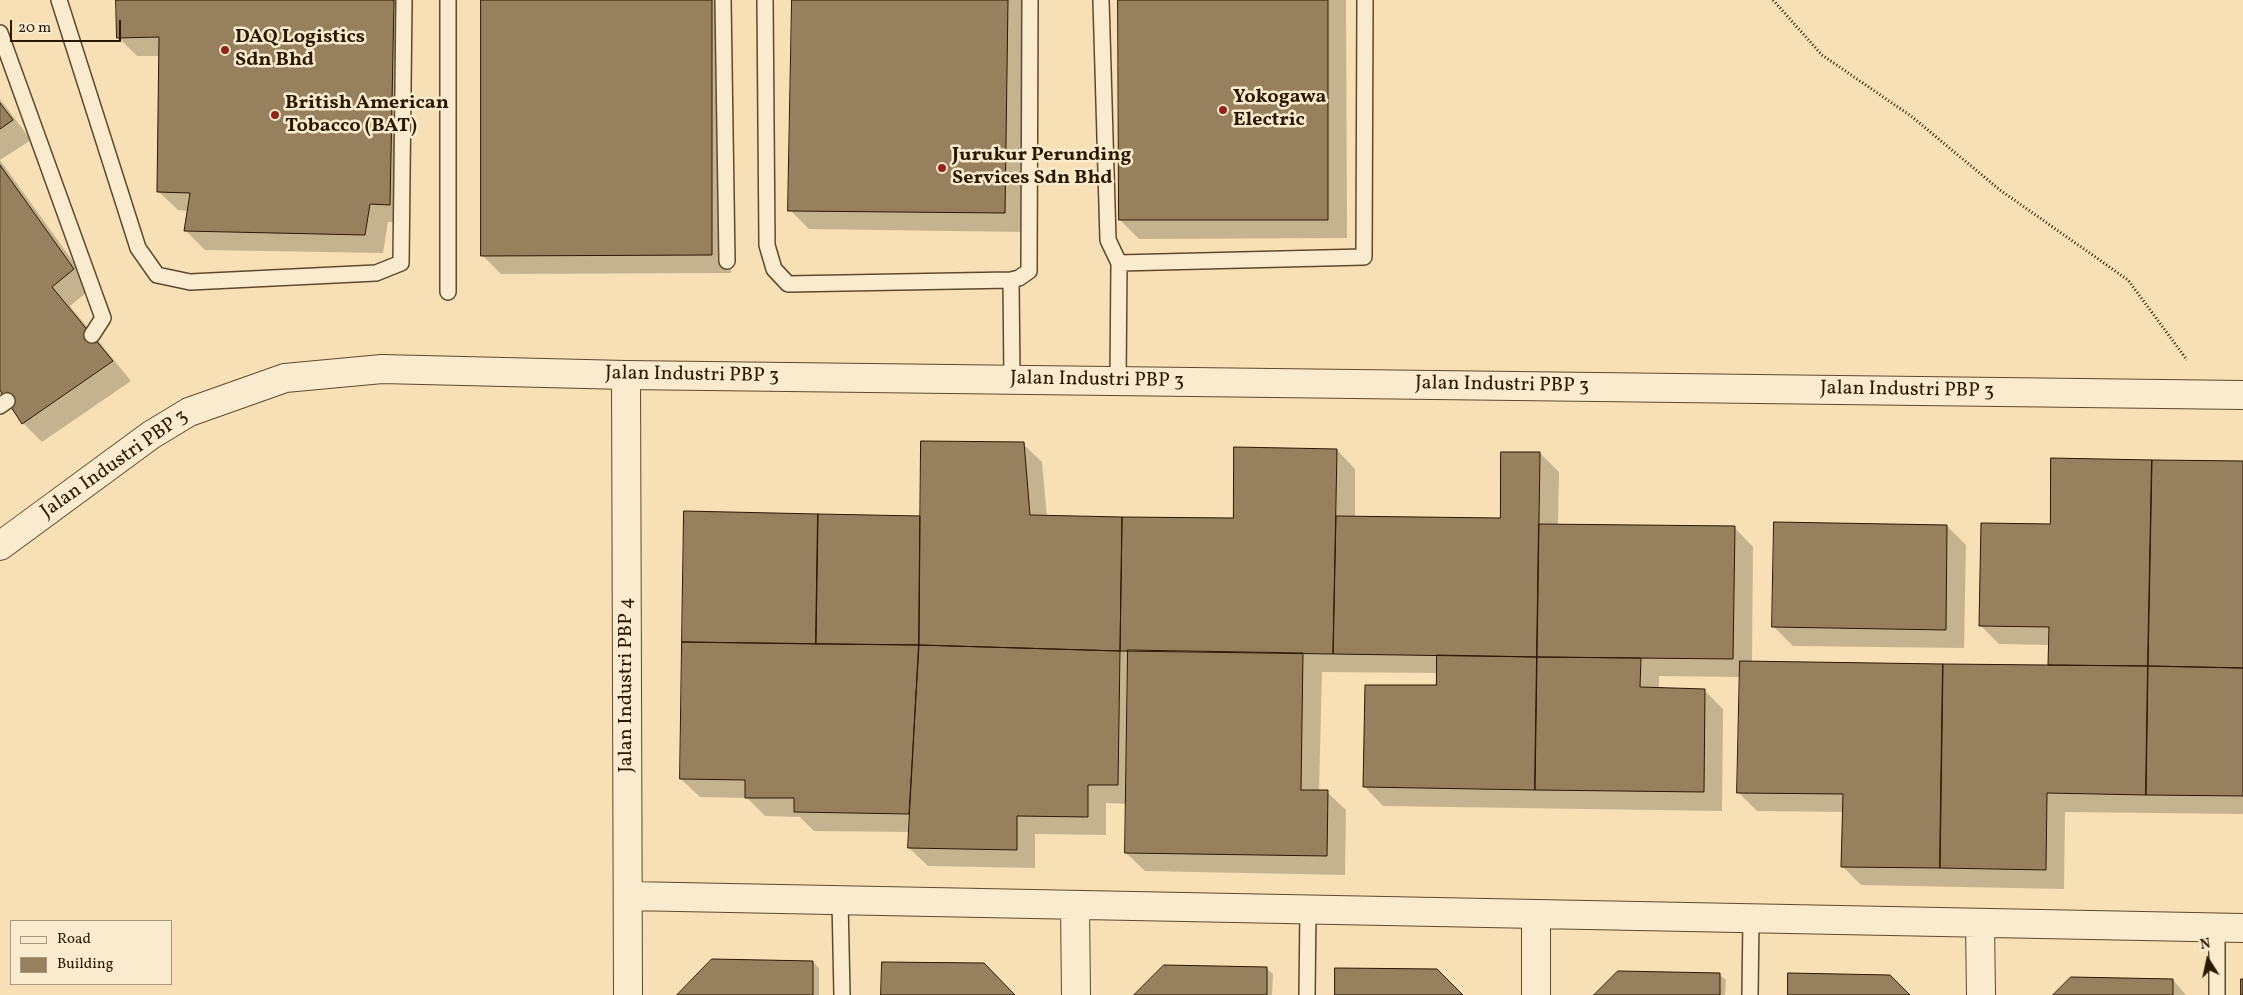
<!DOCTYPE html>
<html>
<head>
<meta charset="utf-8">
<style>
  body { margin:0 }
  #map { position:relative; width:2243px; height:995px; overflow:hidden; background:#f7e0b5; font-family:Vollkorn,serif }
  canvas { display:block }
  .legend { position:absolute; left:10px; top:920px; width:162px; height:65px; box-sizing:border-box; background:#faebcf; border:1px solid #a8967c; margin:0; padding:6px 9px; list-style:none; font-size:15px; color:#2c1700 }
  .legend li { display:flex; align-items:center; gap:10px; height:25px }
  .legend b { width:25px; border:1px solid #a8967c }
  .north { position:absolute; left:2183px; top:935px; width:50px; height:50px; -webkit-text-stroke:4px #faebcf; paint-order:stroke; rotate:350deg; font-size:14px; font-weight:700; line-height:20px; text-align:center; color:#2c1700 }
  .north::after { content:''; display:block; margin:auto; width:18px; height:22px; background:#2c1700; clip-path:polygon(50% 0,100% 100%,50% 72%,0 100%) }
  .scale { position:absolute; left:10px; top:20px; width:111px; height:22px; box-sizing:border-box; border:2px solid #2c1700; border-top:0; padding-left:6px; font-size:15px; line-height:18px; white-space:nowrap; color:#2c1700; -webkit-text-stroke:4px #faebcf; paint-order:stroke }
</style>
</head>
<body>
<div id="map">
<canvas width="2243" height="995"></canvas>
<ul class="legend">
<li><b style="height:6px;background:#faebcf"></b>Road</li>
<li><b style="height:14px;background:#96805e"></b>Building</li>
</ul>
<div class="north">N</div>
<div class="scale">20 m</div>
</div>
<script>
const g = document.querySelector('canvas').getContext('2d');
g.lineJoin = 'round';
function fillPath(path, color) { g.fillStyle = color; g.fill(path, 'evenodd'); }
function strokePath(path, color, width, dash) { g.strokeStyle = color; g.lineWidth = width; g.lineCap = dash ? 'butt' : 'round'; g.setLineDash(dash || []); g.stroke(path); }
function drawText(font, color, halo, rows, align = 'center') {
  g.font = font + ' Vollkorn,serif'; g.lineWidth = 5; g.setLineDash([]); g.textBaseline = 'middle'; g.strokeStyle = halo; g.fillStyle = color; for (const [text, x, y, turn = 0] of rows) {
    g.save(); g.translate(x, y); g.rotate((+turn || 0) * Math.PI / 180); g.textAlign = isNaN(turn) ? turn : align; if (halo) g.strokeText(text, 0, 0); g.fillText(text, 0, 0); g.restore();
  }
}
const shadow = new Path2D(`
  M117,0H413L408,223L388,222L383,253L205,250L186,231L189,211L178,210L159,192L160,56H137L118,37Z
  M482,0H730L731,273L501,274L482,255Z
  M793,0H1027L1024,232L809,229L790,210Z
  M1120,0H1346L1347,238L1139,239L1120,220Z
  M0,99L31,140L0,160L92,288L70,306L131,381L42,442L23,423L3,394L0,396Z
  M1023,444L1042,462L1047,517L1234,519L1337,450L1355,469V517L1501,519L1540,453L1559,472L1558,525L1735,528L1753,547L1752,662L2049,666V645L1999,644L1980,625L2051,526L2243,462V814L2065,812L2064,889L1861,885L1842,866L1844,812L1757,811L1738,792L1741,677L1659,676V689L1704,690L1723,709L1722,811L1383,806L1365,787L1437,686L1438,673L1322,672L1319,791L1327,792L1346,810L1345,875L1145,871L1126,853L1127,804L1106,803V835L1035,834V868L928,866L909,848V832L814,831L800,817L765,816L747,798L700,797L681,779L686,512L922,517Z
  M1947,526L1966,545L1964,648L1793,646L1774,627Z
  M712,960L813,962L819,968V995H678Z
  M1266,968L1273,974L1272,995H1136Z
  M1719,974L1726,980L1725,995H1596Z
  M2173,980L2186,995H2055Z`);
const building = new Path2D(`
  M116,0H394L390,205L370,204L365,235L184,231L190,193L157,192L159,37L117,38Z
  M481,0H712V255L481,256Z
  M792,0H1008L1005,213L788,211Z
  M1118,0H1328V220H1119Z
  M0,103L13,120L0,129Z
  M0,165L74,269L52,287L113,361L22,424L0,390Z
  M921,441L1024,442L1030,515L1122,517L1120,651L919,645Z
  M1234,447L1337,449L1333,654L1120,651L1122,517L1233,518Z
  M1501,452H1540L1537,657L1333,654L1336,516L1500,518Z
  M2051,458L2152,460L2148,666L2048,665L2049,627L1979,626L1981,523L2050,524Z
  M2152,460L2243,461V668L2148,666Z
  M684,511L818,514L816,644L682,642Z
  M818,514L920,516L919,645L816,644Z
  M1774,522L1947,525L1946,630L1772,627Z
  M1539,524L1735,526L1733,659L1537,657Z
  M682,642L919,645L909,814L794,812V798H745V780L680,779Z
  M919,645L1120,651L1118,785H1088V817L1017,816V850L908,848Z
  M1128,650L1303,653L1301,790H1328L1327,856L1125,853Z
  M1437,655L1537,657L1535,790L1363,787L1365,685H1436Z
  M1537,657L1641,658L1640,687L1705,689L1704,792L1535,790Z
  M1740,661L1943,664L1940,868L1841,867L1843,794L1737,793Z
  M1943,664L2148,666L2146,795L2047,793L2046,870L1940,868Z
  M2148,666L2243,668V796L2146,795Z
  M712,959L813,961V995H677Z
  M882,962L984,963L1015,995H881Z
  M1164,965L1267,967V995H1134Z
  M1335,968L1437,969L1463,995H1335Z
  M1618,971L1720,973V995H1594Z
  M1788,973L1890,975L1910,995H1788Z
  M2071,977L2173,979V995H2053Z
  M2241,979H2243V995H2241Z`);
const path = new Path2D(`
  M1773,0L1822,55L1911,116L2000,190L2128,280L2187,360`);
const service = new Path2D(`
  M59,0L138,248L157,275L190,282L376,273L401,263L404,0
  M723,0L727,261
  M765,0L767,245L774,269L788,284L1011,280L1019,278L1029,271L1030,0
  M1101,0L1108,240L1119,263
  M0,33L103,318L92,335
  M1011,280L1012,380
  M448,292V0
  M1118,381L1119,263L1364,257L1365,0
  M0,406L7,401
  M840,900L842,995
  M1307,995L1308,909
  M1750,995L1751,918
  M2217,995V927`);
const minor = new Path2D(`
  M626,375L628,995
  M0,546L151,435L189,412L285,378L382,369L626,375L2243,395
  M629,896L2243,928
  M1075,905L1076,995
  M1536,914V995
  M1980,923L1981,995`);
const markers = [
  [225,50,5,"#8f2418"],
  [1223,110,5,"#8f2418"],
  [275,115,5,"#8f2418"],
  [942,168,5,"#8f2418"]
];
const poiNames = [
  ["DAQ Logistics",235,38],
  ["Sdn Bhd",235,61],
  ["Yokogawa",1233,98],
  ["Electric",1233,121],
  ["British American",285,104],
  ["Tobacco (BAT)",285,127],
  ["Jurukur Perunding",952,156],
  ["Services Sdn Bhd",952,179]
];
const streetNames = [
  ["Jalan Industri PBP 3",692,376,1],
  ["Jalan Industri PBP 3",1097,381,1],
  ["Jalan Industri PBP 3",1502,386,1],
  ["Jalan Industri PBP 3",1907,391,1],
  ["Jalan Industri PBP 3",115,465,-35],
  ["Jalan Industri PBP 4",627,685,-90]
];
fillPath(shadow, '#0003');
fillPath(building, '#96805e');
strokePath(building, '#2c1700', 1);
strokePath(service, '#5f492d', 18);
strokePath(minor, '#5f492d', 30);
strokePath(path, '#2c1700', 3, [1, 2.5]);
strokePath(service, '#faebcf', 15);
strokePath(minor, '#faebcf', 28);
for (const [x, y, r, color] of markers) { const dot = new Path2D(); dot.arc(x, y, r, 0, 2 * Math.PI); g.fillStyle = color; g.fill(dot); strokePath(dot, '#faebcf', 2); }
drawText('bold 20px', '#2c1700', '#faebcf', poiNames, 'left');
drawText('20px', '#2c1700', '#faebcf', streetNames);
</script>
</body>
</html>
